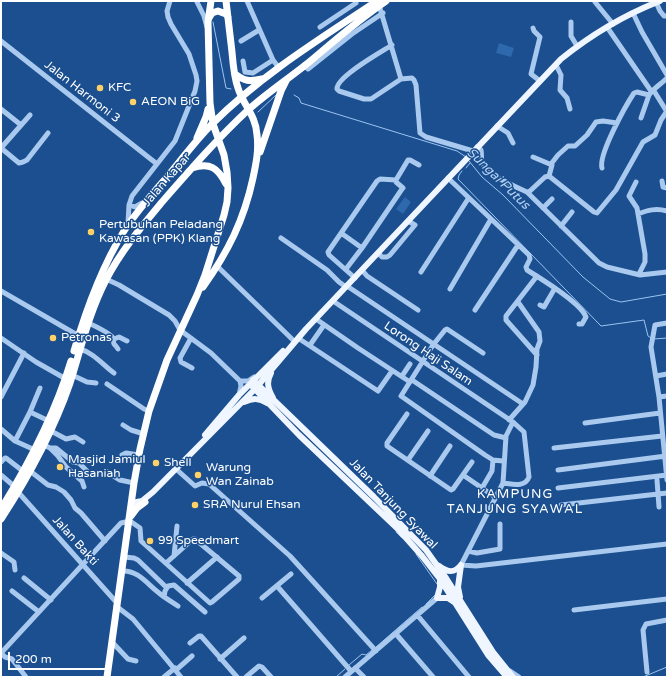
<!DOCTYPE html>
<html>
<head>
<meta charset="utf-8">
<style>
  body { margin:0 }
  #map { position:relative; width:668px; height:678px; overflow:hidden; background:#1b4f8f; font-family:"Varela Round",sans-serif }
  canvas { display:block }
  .frame { position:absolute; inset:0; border:2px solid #fff; pointer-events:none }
  .scale { position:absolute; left:8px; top:652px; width:102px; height:18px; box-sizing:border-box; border:2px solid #fff; border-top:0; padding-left:5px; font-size:12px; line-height:14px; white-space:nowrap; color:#fff; -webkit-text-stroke:3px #1b4f8f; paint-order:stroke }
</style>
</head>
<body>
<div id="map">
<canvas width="668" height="678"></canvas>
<div class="frame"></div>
<div class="scale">200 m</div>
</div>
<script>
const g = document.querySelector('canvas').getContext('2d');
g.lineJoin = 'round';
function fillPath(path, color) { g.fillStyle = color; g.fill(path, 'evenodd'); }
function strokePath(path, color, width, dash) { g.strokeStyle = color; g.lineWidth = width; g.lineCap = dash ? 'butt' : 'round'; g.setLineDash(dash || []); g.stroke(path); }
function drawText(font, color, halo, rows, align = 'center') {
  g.font = font + ' "Varela Round",sans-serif'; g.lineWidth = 3; g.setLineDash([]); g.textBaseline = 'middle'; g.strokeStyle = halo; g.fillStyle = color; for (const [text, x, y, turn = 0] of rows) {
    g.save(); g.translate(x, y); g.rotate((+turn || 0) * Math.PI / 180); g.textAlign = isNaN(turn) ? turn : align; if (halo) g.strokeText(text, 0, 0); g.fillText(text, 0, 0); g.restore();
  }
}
const green = new Path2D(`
  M499,43L514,48L511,57L496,53Z
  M405,197L411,202L403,214L396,209Z`);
const stream = new Path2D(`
  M204,2V1
  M213,22L226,88L231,89
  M294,95L299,98L301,103L457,151L466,157
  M258,112L276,95
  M469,161L482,177L503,195L583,277L610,299L621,302L667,294
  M466,168L470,163
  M462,171L459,175L458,179L601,326L644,320L648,336L651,338
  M654,339L667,338
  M396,532L402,538
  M416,554L437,584
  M426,604L435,595
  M376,647L422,607
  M349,665L362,654L366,655L372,650
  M336,677L345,669
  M643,677L667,667`);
const minor = new Path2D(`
  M247,1L273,60L279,68
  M197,2L204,16L207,27
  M595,2L613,24
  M656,2L660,11L664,16H667
  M379,5L401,79
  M633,13L642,32L667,75
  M571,22V36L577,46
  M320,27L356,3
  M607,27L651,91
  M533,28L534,31L540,37L531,74L540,81
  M1,41L157,164
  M241,41L259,30
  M392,45C381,52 336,77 337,89L339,91L364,99H371L401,79L412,78L414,80L416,85L420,133L426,137L473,151
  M243,61L245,72L253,73L273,60
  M304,65L308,69L352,34L383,13
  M556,65L561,75L560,90L567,98L570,109
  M654,91L667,112
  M1,109L21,125
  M641,118L649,95
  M497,126L508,133L513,143
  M477,147L481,150C482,154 481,159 482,163C487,175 516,187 527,192L599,263L607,267L640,275L667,272
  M1,148L19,163L23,162L27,160L48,133
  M1,148L30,115
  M533,157L552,165L549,176
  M551,164L558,155L568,146H575L587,135L596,122L603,121L617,123
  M602,168C598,155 626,105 634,93L637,92L649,95C653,89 661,84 667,78
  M448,178L529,255L530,259L526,267L527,270C540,278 582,304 586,317L582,324H579
  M662,181L663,187L667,188
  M636,182L629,196L637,208L645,254V262L640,272V275
  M527,192L530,191L545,177L549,176L594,212L597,213L616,190L643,142L655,135L661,120L667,111
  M129,205L135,207L142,203
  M543,208L552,199
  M638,214C648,210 656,208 667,211
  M128,223L129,205L132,196L175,141L195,91L197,81L196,75L189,54L171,24L168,17L167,11L170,1
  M561,226L572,212
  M341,233L362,248
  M281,238L327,270L339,282L346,287
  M378,253L382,257H387L390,255L415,225L408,221
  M217,266L294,341
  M346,269L362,248L402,189L403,188L396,182V180L408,160H410L419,165
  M362,270L367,276L418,310
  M421,272L468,199
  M355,278L329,255L328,252L377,181L380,179L396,180
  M106,279L119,285L169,315L175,321L180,330L211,353L240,381
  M347,286L523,404
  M450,289L491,219
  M1,291L79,336
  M333,301L513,422L524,432L529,477C525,488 512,484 503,483
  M540,305L544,307L555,288
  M475,310L518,245
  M316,319L358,348L410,382
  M88,323C93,325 110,333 113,338C114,340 113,342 114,344C116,346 117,347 118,349
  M667,323L655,325L651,347L659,397L667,480
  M1,338L36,362L66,379
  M191,338L180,358L181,362L192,368
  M298,338L378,391L392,371
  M114,339L119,337L127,341
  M310,345L324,325
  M80,349C94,353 103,365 114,373
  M483,353L447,329L445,330L433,345L401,396L485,455L493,460L503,461
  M537,355L506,320V316L537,276
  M72,375L87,382L96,383
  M402,376L410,364
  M656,376L667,374
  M412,380L488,431L494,435L506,438
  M240,381H248L254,377
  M107,384L144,409L149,411
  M239,395L241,386L240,381
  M1,397L24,353
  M659,397L667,396
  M30,412L49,421
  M407,414L387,443V446L451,490L453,489L472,462
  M509,420L525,402L533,385L536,367L537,349L540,341L539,332L518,302
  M513,422L506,436L503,483L461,565L476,566L667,544
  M585,423L660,413
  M123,425L131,430L144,434
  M1,429L15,441L35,450
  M51,431L66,439L75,437L83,442
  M15,441L30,412L40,388
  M44,445L50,448L58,456L66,467L82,481L84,487
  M50,448H56L73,462L79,463L87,471
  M554,448L662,436
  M122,455L126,453L139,455
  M408,460L428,431
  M1,462L5,458H6L24,472
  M176,469L195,486L202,483L209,484L290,556L376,651
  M558,470L666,456
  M30,471L48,485L56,487L64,492L71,500L75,508L81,513L105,541
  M107,472L120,480L134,483
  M1,475L15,487
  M463,475L495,497
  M430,476L450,446
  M657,480L659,507
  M482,488L492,471L493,460
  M558,488L667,475
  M18,492L117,603
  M561,505L667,493
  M468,551L477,553L500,549V524
  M1,553L14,562L15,570
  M174,556L177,526
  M124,557L134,558L138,560L167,588
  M122,571C138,570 147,584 159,593C165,598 172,602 178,606
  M24,578L51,600
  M187,583L217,557
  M277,586L351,671
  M12,591L39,612
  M164,597L165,591L168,586L174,585L205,612
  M262,598L291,574
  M116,606L133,619L181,677
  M574,610L667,599
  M418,616L469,677
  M396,634L433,677
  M112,642L128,659L136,661
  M190,643L199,636H201L237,677
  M1,653L121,523L130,521L140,528L141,541L210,603L212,602L239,579V576L195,539H193L166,563
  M1,653L5,657L12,659L26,677
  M220,659L244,638
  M355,668L364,677
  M176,670L192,656
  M510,671L519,677
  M647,672L643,630L646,624L667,620
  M164,677L175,668
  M246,677L259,666L262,667L271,677
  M345,677L437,598`);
const major = new Path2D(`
  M271,373C266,382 268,389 273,398
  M253,380L374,497L426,550L446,578L493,652L513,677
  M250,384L299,435L398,529L422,556L440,579L488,655L507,677
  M244,402C253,398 259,398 267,403
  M205,435L239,395L283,351
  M132,503L142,501L153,492L255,389L306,329L561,59C591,35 624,15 660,1
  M439,566C447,572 454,574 461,565
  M440,580V587L437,598H448L454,602
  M460,597L458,587L461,565`);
const highway = new Path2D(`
  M209,18L212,13L218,11L226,14L228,17
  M235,74C244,81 250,82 262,79
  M197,138L206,117L208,109
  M260,152L281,91L286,81
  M192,168C210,162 218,168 226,184
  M203,287C228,252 244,220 253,178C256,164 259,150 257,135C256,115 243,105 238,88C234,77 233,64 232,52C230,35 228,18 226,1
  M74,351C86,310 101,268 124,231C136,212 152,194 167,177C182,159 196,140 212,124C261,75 320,39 377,1
  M1,509C30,462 55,414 71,361
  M131,516L137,508L145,502
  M1,519C29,476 53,432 70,383C81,348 89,313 106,280C120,252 142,226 162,202C190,170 217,139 248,110C267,93 288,79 308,63C333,42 358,20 386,1
  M107,677L134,483L140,449L149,411L167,360L197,295L205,275L224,215L227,202L228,188L227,172L224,155L213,124L210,103L208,22L211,1`);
const markers = [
  [100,88,4,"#ffd166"],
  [133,102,4,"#ffd166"],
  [91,232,4,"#ffd166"],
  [53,338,4,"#ffd166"],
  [156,463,4,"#ffd166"],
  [60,467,4,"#ffd166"],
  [198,475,4,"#ffd166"],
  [195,505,4,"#ffd166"],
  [150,541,4,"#ffd166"]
];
const poiNames = [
  ["KFC",108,88],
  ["AEON BiG",141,102],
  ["Pertubuhan Peladang",99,225],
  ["Kawasan (PPK) Klang",99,239],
  ["Petronas",61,338],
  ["Masjid Jamiul",68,460],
  ["Hasaniah",68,474],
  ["Shell",164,463],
  ["Warung",206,468],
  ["Wan Zainab",206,482],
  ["SRA Nurul Ehsan",203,505],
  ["99 Speedmart",158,541]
];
const streetNames = [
  ["Jalan Harmoni 3",82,92,38],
  ["Jalan Kapar",167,180,-49],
  ["Lorong Haji Salam",428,354,34],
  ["Jalan Tanjung Syawal",393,504,46],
  ["Jalan Bakti",75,541,48]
];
const waterNames = [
  ["Sungai Putus",498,179,44]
];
const neighbourhoodNames = [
  ["KAMPUNG",515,495],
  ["TANJUNG SYAWAL",515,510]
];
fillPath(green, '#2e69ad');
strokePath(stream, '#9cc4f0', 1);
strokePath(minor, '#a9c9ee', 5);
strokePath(major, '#f0f6ff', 6);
strokePath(highway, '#fff', 7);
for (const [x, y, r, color] of markers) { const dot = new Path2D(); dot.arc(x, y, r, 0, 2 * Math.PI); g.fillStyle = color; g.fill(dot); strokePath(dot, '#1b4f8f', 1.5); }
drawText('12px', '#fff', '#1b4f8f', poiNames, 'left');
drawText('12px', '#fff', '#1b4f8f', streetNames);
drawText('italic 13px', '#b5d3f5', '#1b4f8f', waterNames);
g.letterSpacing = '1px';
drawText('13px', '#fff', '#1b4f8f', neighbourhoodNames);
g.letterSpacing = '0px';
</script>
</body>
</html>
